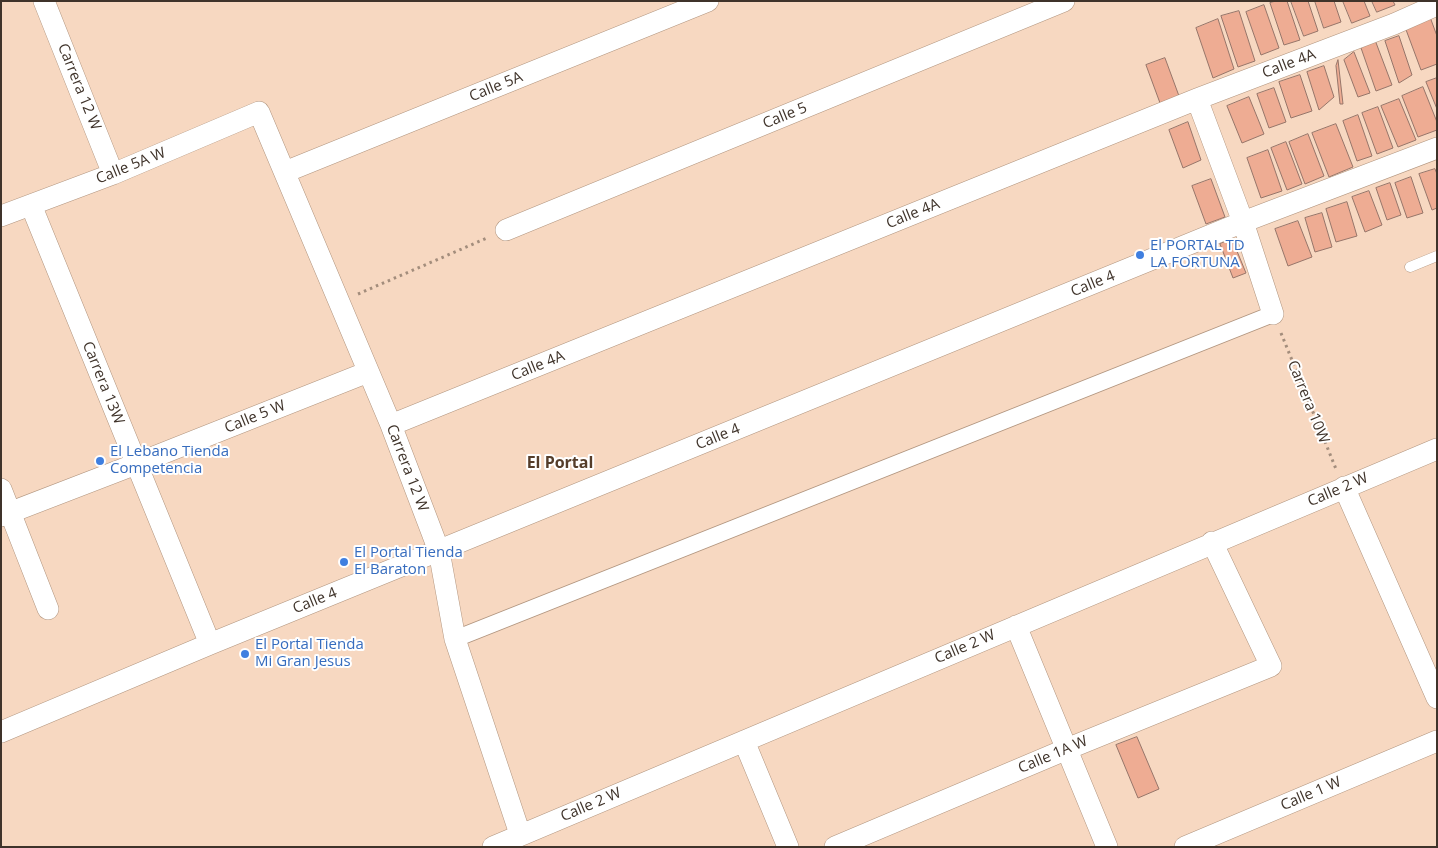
<!DOCTYPE html>
<html>
<head>
<meta charset="utf-8">
<style>
  body { margin:0 }
  #map { position:relative; width:1438px; height:848px; overflow:hidden; background:#f7d8c1; font-family:"Open Sans",sans-serif }
  canvas { display:block }
  .frame { position:absolute; inset:0; border:2px solid #3f332a; pointer-events:none }
</style>
</head>
<body>
<div id="map">
<canvas width="1438" height="848"></canvas>
<div class="frame"></div>
</div>
<script>
const g = document.querySelector('canvas').getContext('2d');
g.lineJoin = 'round';
function fillPath(path, color) { g.fillStyle = color; g.fill(path, 'evenodd'); }
function strokePath(path, color, width, dash) { g.strokeStyle = color; g.lineWidth = width; g.lineCap = dash ? 'butt' : 'round'; g.setLineDash(dash || []); g.stroke(path); }
function drawText(font, color, halo, rows, align = 'center') {
  g.font = font + ' "Open Sans",sans-serif'; g.lineWidth = 4; g.setLineDash([]); g.textBaseline = 'middle'; g.strokeStyle = halo; g.fillStyle = color; for (const [text, x, y, turn = 0] of rows) {
    g.save(); g.translate(x, y); g.rotate((+turn || 0) * Math.PI / 180); g.textAlign = isNaN(turn) ? turn : align; if (halo) g.strokeText(text, 0, 0); g.fillText(text, 0, 0); g.restore();
  }
}
const building = new Path2D(`
  M1276,1H1287L1300,40L1284,45L1270,3Z
  M1291,1H1308L1318,31L1304,36Z
  M1315,1H1334L1341,22L1324,28Z
  M1343,1H1364L1370,16L1352,23Z
  M1372,1H1393L1395,5L1377,12Z
  M1264,5L1279,48L1261,55L1246,12Z
  M1239,11L1255,61L1238,67L1221,16Z
  M1430,17L1437,36V64L1421,70L1405,27Z
  M1218,19L1234,69L1213,78L1196,28Z
  M1399,36L1412,75L1399,83L1385,41Z
  M1375,40L1392,85L1376,91L1360,45Z
  M1354,52L1370,93L1358,97L1344,60Z
  M1165,58L1179,96L1160,103L1146,65Z
  M1338,60L1343,104H1340L1336,66Z
  M1324,66L1334,97L1319,110L1307,72Z
  M1300,75L1312,111L1291,118L1279,82Z
  M1437,78V109L1426,82Z
  M1423,87L1437,122V130L1418,137L1402,96Z
  M1274,88L1286,122L1269,128L1257,94Z
  M1249,97L1264,134L1242,143L1227,106Z
  M1399,99L1416,140L1398,147L1381,106Z
  M1378,107L1393,148L1377,154L1362,113Z
  M1358,115L1372,156L1357,161L1343,121Z
  M1188,122L1201,160L1183,168L1169,130Z
  M1336,124L1353,167L1329,177L1312,133Z
  M1308,134L1324,176L1305,184L1289,142Z
  M1286,142L1302,184L1287,190L1271,148Z
  M1268,150L1282,191L1261,198L1247,158Z
  M1435,169L1437,174V208L1432,210L1419,174Z
  M1411,177L1423,213L1407,218L1395,183Z
  M1211,179L1225,217L1206,224L1192,186Z
  M1390,183L1401,215L1387,220L1376,188Z
  M1369,191L1382,225L1365,232L1352,197Z
  M1347,202L1357,236L1336,242L1326,209Z
  M1322,213L1332,247L1315,252L1305,218Z
  M1298,221L1312,257L1288,266L1275,229Z
  M1232,239L1246,273L1233,278L1220,244Z
  M1137,737L1159,789L1138,798L1116,745Z`);
const path = new Path2D(`
  M358,294L487,238
  M1281,333L1336,469`);
const service = new Path2D(`
  M1410,267L1437,256`);
const pedestrian = new Path2D(`
  M455,639L1273,314`);
const minor = new Path2D(`
  M44,1L113,174
  M1197,99L1243,222L1273,314
  M285,172L708,1
  M31,205L210,644
  M1,216L113,174L259,112L391,425L439,551L455,639L520,834
  M506,230L1064,1
  M391,425L1197,99L1394,24L1437,5
  M1344,487L1437,698
  M1,489L48,609
  M1,516L136,464L368,372
  M1016,626L1107,847
  M1,732L210,644L1243,222L1437,148
  M744,741L788,847
  M493,847L1437,449
  M835,847L1067,749L1271,666L1212,542
  M1185,847L1437,741`);
const markers = [
  [1140,255,5,"#3f7fe0"],
  [100,461,5,"#3f7fe0"],
  [344,562,5,"#3f7fe0"],
  [245,654,5,"#3f7fe0"]
];
const streetNames = [
  ["Calle 4A",1289,64,-21],
  ["Carrera 12 W",79,87,68],
  ["Calle 5A",496,87,-22],
  ["Calle 5",785,116,-22],
  ["Calle 5A W",131,166,-22],
  ["Calle 4A",913,214,-22],
  ["Calle 4",1093,284,-22],
  ["Calle 4A",538,366,-22],
  ["Carrera 13W",103,383,68],
  ["Carrera 10W",1308,402,68],
  ["Calle 5 W",255,417,-22],
  ["Calle 4",718,437,-22],
  ["Carrera 12 W",407,468,69],
  ["Calle 2 W",1338,490,-23],
  ["Calle 4",315,601,-22],
  ["Calle 2 W",965,647,-23],
  ["Calle 1A W",1053,755,-23],
  ["Calle 1 W",1311,794,-23],
  ["Calle 2 W",591,805,-23]
];
const shopNames = [
  ["El PORTAL TD",1150,246],
  ["LA FORTUNA",1150,263],
  ["El Lebano Tienda",110,452],
  ["Competencia",110,469],
  ["El Portal Tienda",354,553],
  ["El Baraton",354,570],
  ["El Portal Tienda",255,645],
  ["Mi Gran Jesus",255,662]
];
const neighbourhoodNames = [
  ["El Portal",560,463]
];
fillPath(building, '#eeac93');
strokePath(building, '#967569', 1);
strokePath(service, '#b1957f', 11);
strokePath(pedestrian, '#b1957f', 18);
strokePath(minor, '#b1957f', 22);
strokePath(path, '#a38d7c', 3, [2.5, 4]);
strokePath(service, '#fff', 10);
strokePath(pedestrian, '#fff', 16);
strokePath(minor, '#fff', 21);
for (const [x, y, r, color] of markers) { const dot = new Path2D(); dot.arc(x, y, r, 0, 2 * Math.PI); g.fillStyle = color; g.fill(dot); strokePath(dot, '#fff', 2); }
drawText('15px', '#3f332a', '#fff', streetNames);
drawText('15px', '#366cbe', '#fff', shopNames, 'left');
drawText('bold 16px', '#553d2a', '#fff', neighbourhoodNames);
</script>
</body>
</html>
